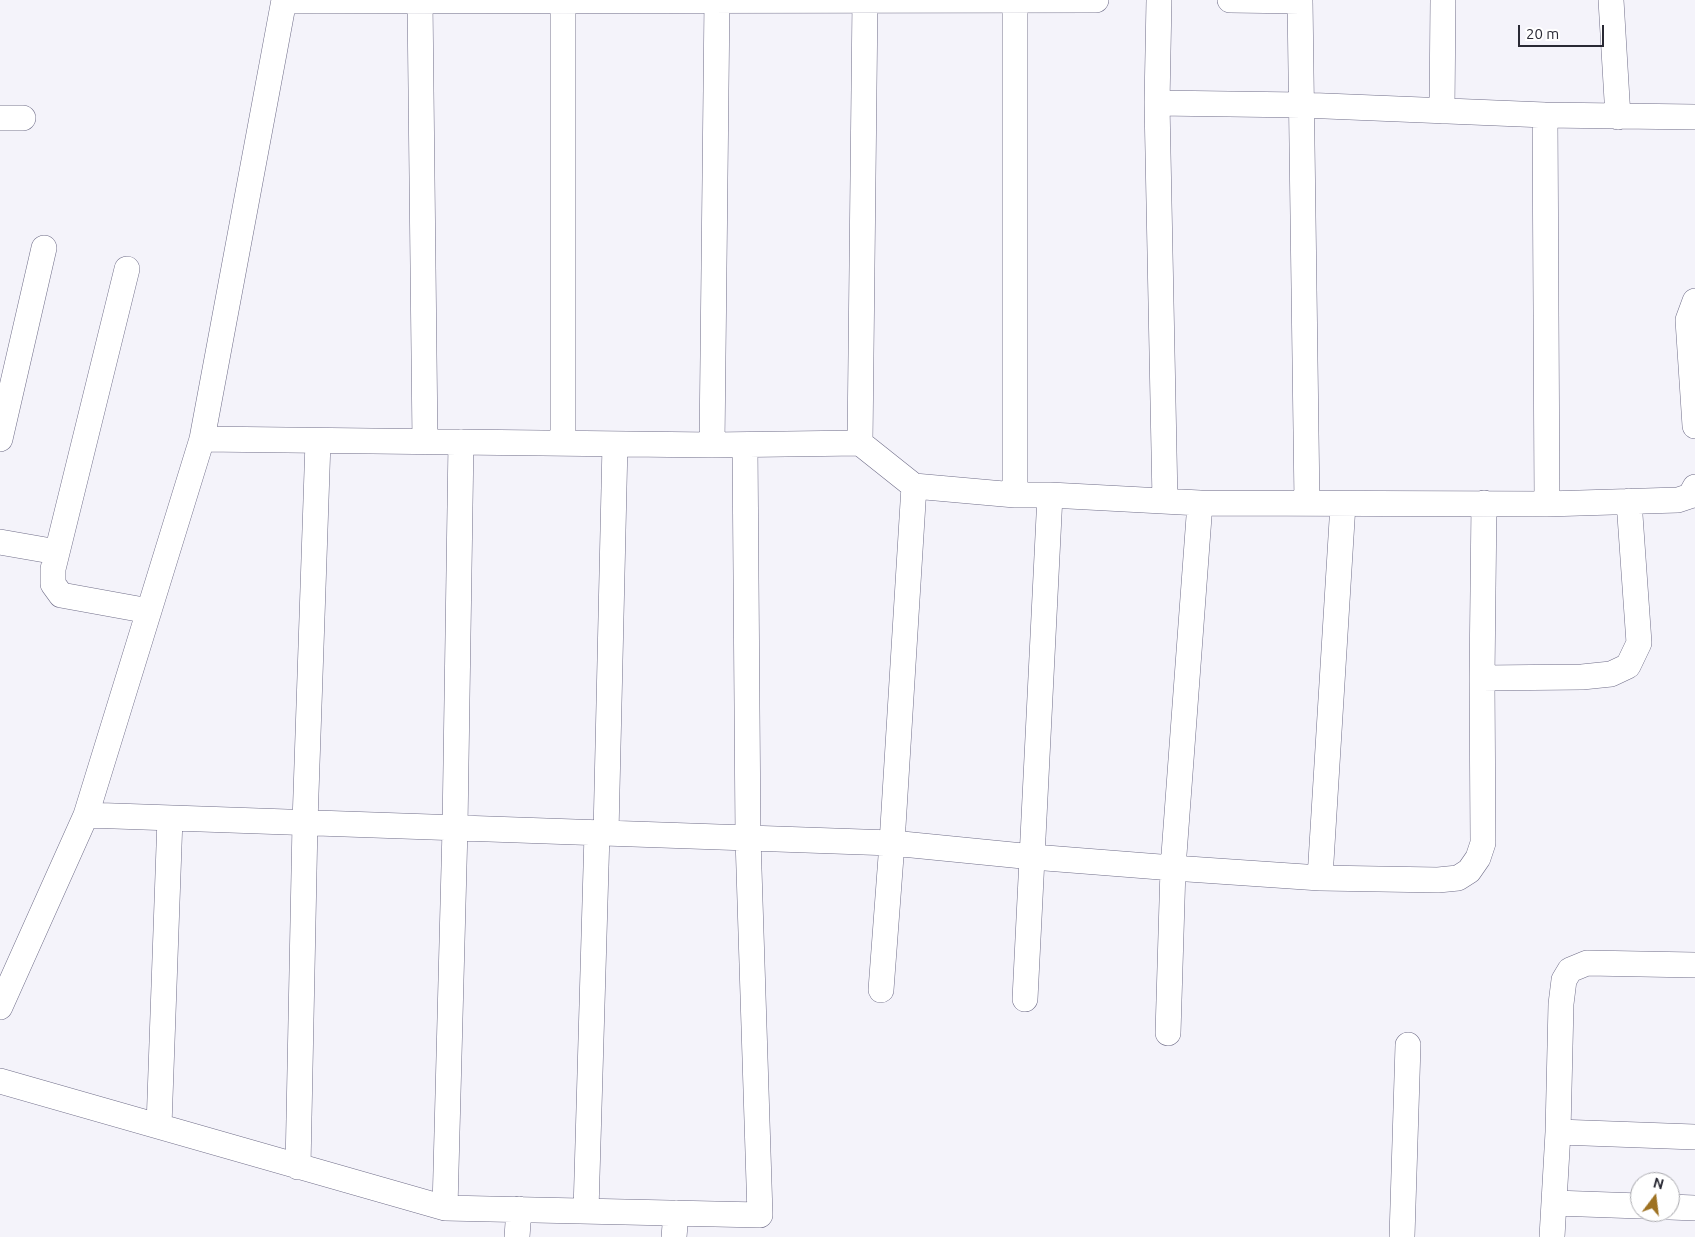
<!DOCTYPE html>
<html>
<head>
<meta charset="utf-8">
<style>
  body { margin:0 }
  #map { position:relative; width:1695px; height:1237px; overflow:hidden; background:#f4f3fa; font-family:Ubuntu,sans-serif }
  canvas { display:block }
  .north { position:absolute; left:1630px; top:1172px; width:50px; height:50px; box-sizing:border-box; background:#fff; border:1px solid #a9a9ae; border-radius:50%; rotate:15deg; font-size:14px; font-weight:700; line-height:20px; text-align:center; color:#292934 }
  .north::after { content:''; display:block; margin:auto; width:18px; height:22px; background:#9e7222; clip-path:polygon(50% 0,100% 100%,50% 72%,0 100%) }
  .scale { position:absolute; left:1518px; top:25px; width:86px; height:22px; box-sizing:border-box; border:2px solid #292934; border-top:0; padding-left:6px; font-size:15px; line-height:18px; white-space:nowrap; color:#292934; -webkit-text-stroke:4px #fff; paint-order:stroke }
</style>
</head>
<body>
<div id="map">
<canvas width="1695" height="1237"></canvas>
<div class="north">N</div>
<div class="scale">20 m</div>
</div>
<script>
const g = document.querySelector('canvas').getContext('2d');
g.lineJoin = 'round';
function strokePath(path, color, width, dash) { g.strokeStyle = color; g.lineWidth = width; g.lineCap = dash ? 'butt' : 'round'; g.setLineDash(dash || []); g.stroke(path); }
const minor = new Path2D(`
  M1015,0V495
  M1159,0L1157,103L1165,501
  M1230,0L1300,1
  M1300,0L1307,503
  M1611,0L1618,117
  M284,1L1096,0
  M420,1L425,442
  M563,1V443
  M1157,103L1301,105L1545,115L1695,117
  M1442,111L1443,0
  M1545,115L1547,504
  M0,118H23
  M127,269L53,569V584L61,595L149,611
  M1695,301L1688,320L1695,426
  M0,439L44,248
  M202,439L712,445L860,443L914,486L892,843L881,990
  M860,443L865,0
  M712,445L717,0
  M914,486L1015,495H1050L1200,503L1547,504L1678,500L1690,496L1695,487
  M0,542L57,552
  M1482,678L1582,677L1611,674L1628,666L1639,643L1629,501
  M86,815L892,843L1033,857L1173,868L1320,878L1438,880L1458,878L1469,871L1478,858L1483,843L1482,678L1484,503
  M606,833L615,444
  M1320,878L1343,504
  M1025,999L1050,495
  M0,1007L86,815L202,439L284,0
  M1168,1033L1173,868L1200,503
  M0,1081L445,1208L760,1215L748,838L745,445
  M159,1126L170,818
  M1558,1132L1695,1137
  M298,1167L305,823L318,441
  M1554,1203L1640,1206
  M1670,1207L1695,1208
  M445,1208L455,828L461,442
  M586,1211L597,833
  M517,1237L519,1209
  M674,1237L676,1213
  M1402,1237L1408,1045
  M1552,1237L1558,1132L1561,1004L1564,980L1570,970L1587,963L1695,965`);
strokePath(minor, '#706e89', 26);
strokePath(minor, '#fff', 25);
</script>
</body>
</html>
